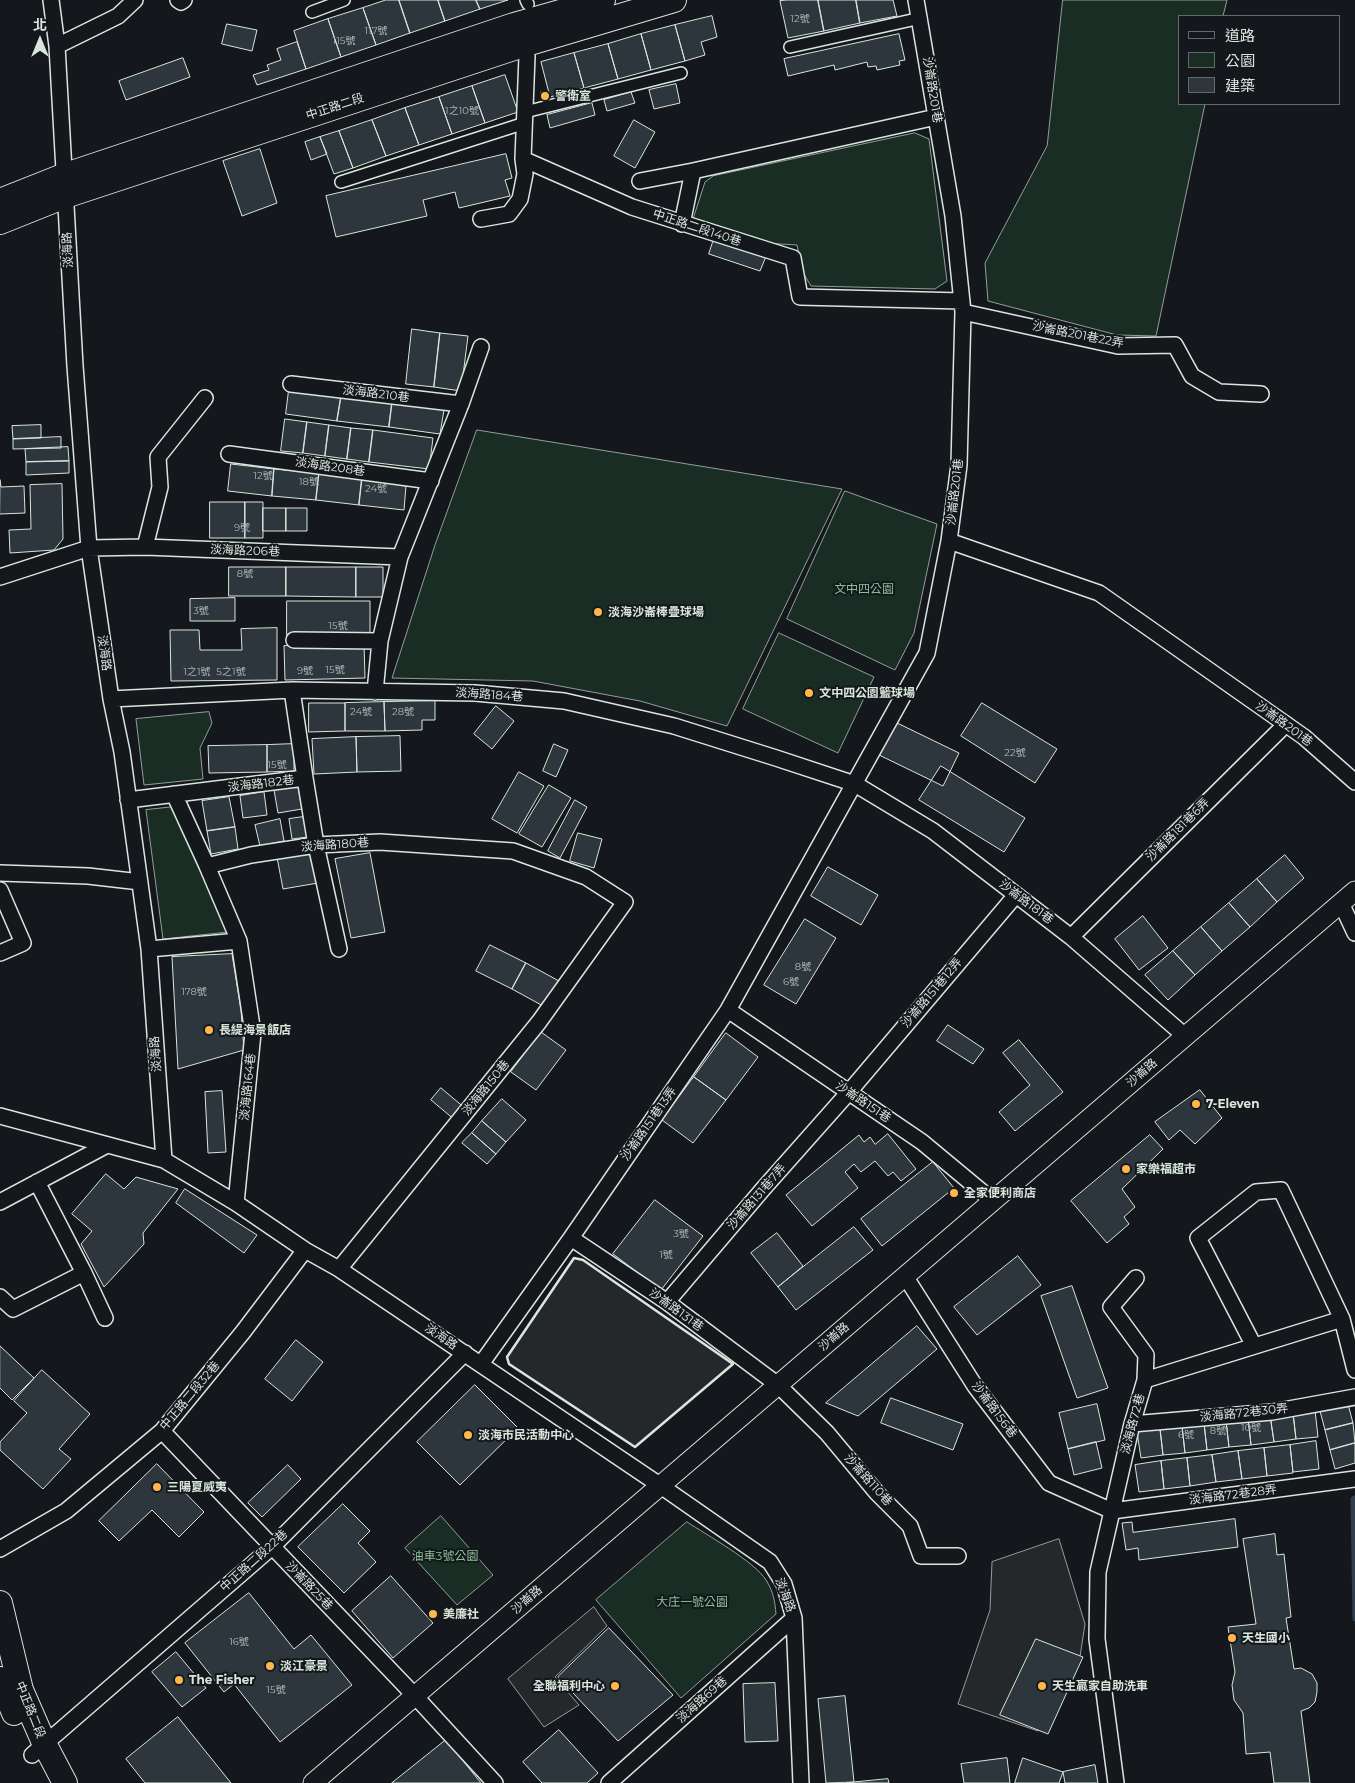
<!DOCTYPE html>
<html>
<head>
<meta charset="utf-8">
<style>
  body { margin:0 }
  #map { position:relative; width:1355px; height:1783px; overflow:hidden; background:#14181c; font-family:Montserrat,"Noto Sans TC",sans-serif }
  canvas { display:block }
  .legend { position:absolute; left:1178px; top:15px; width:162px; height:90px; box-sizing:border-box; background:#14181c; border:1px solid #626a69; margin:0; padding:6px 9px; list-style:none; font-size:15px; color:#d8e6dc }
  .legend li { display:flex; align-items:center; gap:10px; height:25px }
  .legend b { width:25px; border:1px solid #626a69 }
  .north { position:absolute; left:15px; top:15px; width:50px; height:50px; -webkit-text-stroke:4px #14181c; paint-order:stroke; rotate:0deg; font-size:14px; font-weight:700; line-height:20px; text-align:center; color:#d8e6dc }
  .north::after { content:''; display:block; margin:auto; width:18px; height:22px; background:#d8e6dc; clip-path:polygon(50% 0,100% 100%,50% 72%,0 100%) }
</style>
</head>
<body>
<div id="map">
<canvas width="1355" height="1783"></canvas>
<ul class="legend">
<li><b style="height:6px;background:#14181c"></b>道路</li>
<li><b style="height:14px;background:#1a2d24"></b>公園</li>
<li><b style="height:14px;background:#2c363c"></b>建築</li>
</ul>
<div class="north">北</div>
</div>
<script>
const g = document.querySelector('canvas').getContext('2d');
g.lineJoin = 'round';
function fillPath(path, color) { g.fillStyle = color; g.fill(path, 'evenodd'); }
function strokePath(path, color, width, dash) { g.strokeStyle = color; g.lineWidth = width; g.lineCap = dash ? 'butt' : 'round'; g.setLineDash(dash || []); g.stroke(path); }
function drawText(font, color, halo, rows, align = 'center') {
  g.font = font + ' Montserrat,"Noto Sans TC",sans-serif'; g.lineWidth = 4; g.setLineDash([]); g.textBaseline = 'middle'; g.strokeStyle = halo; g.fillStyle = color; for (const [text, x, y, turn = 0] of rows) {
    g.save(); g.translate(x, y); g.rotate((+turn || 0) * Math.PI / 180); g.textAlign = isNaN(turn) ? turn : align; if (halo) g.strokeText(text, 0, 0); g.fillText(text, 0, 0); g.restore();
  }
}
const green = new Path2D(`
  M1063,0H1227L1223,16H1179V104H1205L1156,336L1117,335L988,301L985,263L1047,146Z
  M915,133L929,139L947,281L935,289L811,286L802,271L797,245L764,243L693,219L705,182L713,176Z
  M477,430L842,489L727,726L640,701L533,681L392,678L435,545Z
  M845,491L937,524L914,633L895,670L787,619Z
  M779,633L874,677L838,753L743,709Z
  M209,712L212,723L200,748L203,779L144,785L136,719Z
  M174,807L228,932L163,939L146,810Z
  M441,1516L493,1575L457,1605L405,1548Z
  M687,1522C707,1535 755,1562 766,1580C773,1591 775,1601 776,1614L681,1698L596,1600Z`);
const parking = new Path2D(`
  M574,1258L583,1260L733,1364L635,1447L509,1364L507,1357Z
  M1059,1539L1085,1624L1079,1663L1038,1731L958,1704L990,1610L992,1562Z
  M594,1607L607,1626L555,1677L579,1705L544,1727L508,1679Z`);
const stream = new Path2D(`
  M1355,1498L1353,1499L1355,1619`);
const building = new Path2D(`
  M386,0H399L410,33L376,45L363,8Z
  M399,0H438L445,21L410,33Z
  M438,0H476L480,9L445,21Z
  M476,0H508L480,9Z
  M787,0H818L824,31L788,38L780,1Z
  M818,0H856L860,23L824,31Z
  M856,0H893L897,16L860,23Z
  M363,8L376,45L341,57L328,19Z
  M712,16L717,37L701,42L705,55L685,61L675,25Z
  M328,19L341,57L306,69L294,31Z
  M227,24L257,30L252,51L222,44Z
  M675,25L685,61L651,70L641,34Z
  M641,34L651,70L618,79L608,44Z
  M899,34L905,60L899,61L900,65L877,70L876,66L868,67L867,62L835,70L834,65L788,76L784,59Z
  M297,42L306,69L257,85L253,75L269,70L267,65L281,60L277,49Z
  M608,44L618,79L584,88L574,53Z
  M574,53L584,88L550,97L541,62Z
  M183,58L190,77L126,100L119,81Z
  M505,75L518,112L485,123L472,86Z
  M676,84L680,103L654,109L649,90Z
  M472,86L485,123L452,134L439,97Z
  M541,92H548V99H541Z
  M631,92L635,103L607,111L604,100Z
  M439,97L452,134L419,145L405,108Z
  M592,103L595,115L550,128L547,115Z
  M405,108L419,145L386,156L372,120Z
  M372,120L386,156L353,168L339,131Z
  M634,120L655,132L635,168L614,156Z
  M339,131L353,168L334,174L320,137Z
  M320,137L327,154L311,160L305,142Z
  M260,149L277,203L242,216L223,161Z
  M506,154L512,178L505,180L510,196L459,208L455,192L423,200L427,216L336,237L326,196Z
  M715,236L767,254L760,271L709,254Z
  M412,329L440,333L434,387L406,384Z
  M440,333L468,336L461,391L434,387Z
  M289,390L341,397L337,421L286,414Z
  M341,397L392,403L389,427L337,421Z
  M392,403L444,410L440,434L389,427Z
  M285,419L307,422L303,453L281,451Z
  M307,422L329,425L325,456L303,453Z
  M41,425V438L13,439L12,426Z
  M329,425L351,428L347,459L325,456Z
  M351,428L373,430L369,462L347,459Z
  M373,430L433,438L429,469L369,462Z
  M61,437V448L13,449V439Z
  M68,447L69,461L26,462L25,449Z
  M69,461V473L26,475V462Z
  M231,464L274,469L272,496L228,491Z
  M274,469L319,473L316,500L272,496Z
  M319,473L362,478L359,505L316,500Z
  M362,478L406,486L404,510L359,505Z
  M0,480L1,487L24,486L25,513L0,514Z
  M62,484L63,539L54,550L10,553L9,530L31,529L30,485Z
  M210,502H245V538H210Z
  M245,502H263V538H245Z
  M263,508H286V531H263Z
  M286,508H307V531H286Z
  M229,567H286V596H229Z
  M286,567H356V597L286,596Z
  M356,567H383V597H356Z
  M235,598V621H190V599Z
  M287,601H370V635H287Z
  M277,628V680L171,681L170,630H199L200,650H242L241,629Z
  M364,644L365,678L285,680L284,646Z
  M435,701V720H422V730L385,731L384,702Z
  M384,702L385,731H345V703Z
  M309,703H345V731L309,732Z
  M982,703L1057,749L1035,783L961,736Z
  M496,706L514,721L492,749L474,734Z
  M893,721L959,753L943,786L877,754Z
  M400,736L401,771L357,772L356,737Z
  M356,737L357,772L314,774L312,739Z
  M294,744V771L267,772V745Z
  M554,744L568,750L556,777L543,771Z
  M267,745V772L209,773L208,746Z
  M941,766L1025,818L1004,852L919,800Z
  M519,772L544,786L517,833L492,819Z
  M549,785L571,798L542,847L519,834Z
  M298,786L302,809L278,813L274,790Z
  M264,792L267,815L243,818L240,796Z
  M229,797L235,827L207,831L202,801Z
  M575,800L587,807L560,858L548,851Z
  M303,817L307,837L292,839L289,819Z
  M280,819L284,841L260,846L255,825Z
  M235,827L238,849L211,854L207,831Z
  M578,833L602,839L594,868L570,861Z
  M312,851L318,883L283,889L277,857Z
  M370,853L385,932L351,938L335,859Z
  M1285,855L1304,878L1277,902L1257,879Z
  M828,867L878,895L861,925L811,896Z
  M1257,879L1277,902L1250,927L1229,903Z
  M1229,903L1250,927L1222,951L1201,927Z
  M1143,916L1168,948L1139,970L1115,939Z
  M805,919L836,938L796,1004L764,985Z
  M1201,927L1222,951L1195,975L1173,951Z
  M490,945L526,963L512,989L476,971Z
  M1173,951L1195,975L1168,1000L1145,975Z
  M232,954L241,1010L244,1050L178,1069L172,957Z
  M526,963L559,981L545,1007L512,989Z
  M948,1025L984,1049L973,1064L937,1041Z
  M541,1032L566,1050L536,1090L511,1072Z
  M726,1033L758,1057L726,1100L694,1077Z
  M1019,1040L1063,1092L1015,1131L999,1112L1030,1085L1003,1053Z
  M694,1077L726,1100L693,1143L662,1120Z
  M441,1088L466,1109L456,1121L431,1100Z
  M1200,1090L1222,1118L1195,1144L1180,1130L1169,1140L1155,1122Z
  M222,1091L226,1152L208,1153L205,1092Z
  M502,1099L526,1120L506,1142L482,1121Z
  M482,1121L506,1142L496,1154L472,1133Z
  M472,1133L496,1154L487,1164L462,1143Z
  M888,1134L916,1169L901,1181L893,1172L888,1176L875,1161L861,1172L854,1164L845,1172L858,1188L812,1226L786,1195L859,1135L864,1142L870,1137L875,1144Z
  M1150,1135L1163,1149L1122,1189L1135,1207L1124,1217L1129,1224L1107,1243L1071,1201Z
  M933,1162L954,1188L882,1246L861,1219Z
  M106,1174L124,1189L136,1177L178,1189L143,1233L144,1244L104,1287L81,1244L92,1231L72,1214Z
  M185,1189L257,1235L244,1253L176,1203Z
  M655,1200L703,1236L661,1290L613,1254Z
  M854,1227L873,1250L796,1310L778,1287Z
  M777,1233L803,1266L778,1287L751,1253Z
  M1018,1256L1041,1285L977,1335L954,1307Z
  M1072,1286L1108,1388L1077,1398L1041,1296Z
  M917,1326L937,1349L858,1416L826,1403Z
  M296,1340L323,1362L292,1401L265,1379Z
  M0,1346L34,1378L12,1400L0,1388Z
  M42,1370L90,1414L59,1449L71,1459L43,1489L0,1450V1442L27,1413L14,1401Z
  M475,1385L518,1428L460,1485L417,1442Z
  M891,1398L963,1424L953,1450L881,1423Z
  M1097,1404L1105,1440L1068,1449L1059,1413Z
  M1348,1404L1353,1423L1325,1430L1320,1411Z
  M1315,1410L1318,1437L1296,1439L1293,1413Z
  M1293,1413L1296,1439L1274,1442L1270,1415Z
  M1270,1415L1274,1442L1251,1445L1248,1418Z
  M1248,1418L1251,1445L1229,1447L1226,1421Z
  M1226,1421L1229,1447L1207,1450L1204,1423Z
  M1204,1423L1207,1450L1185,1453L1182,1426Z
  M1353,1423L1355,1443L1330,1450L1325,1430Z
  M1182,1426L1185,1453L1163,1455L1160,1429Z
  M1160,1429L1163,1455L1141,1458L1137,1432Z
  M1316,1441L1319,1469L1293,1472L1290,1445Z
  M1096,1442L1102,1468L1074,1475L1068,1449Z
  M1355,1443V1463L1335,1469L1330,1450Z
  M1290,1445L1293,1473L1267,1476L1264,1448Z
  M1264,1448L1267,1476L1242,1479L1238,1451Z
  M1238,1451L1242,1479L1216,1482L1212,1455Z
  M1212,1455L1216,1482L1190,1486L1187,1458Z
  M1187,1458L1190,1486L1164,1489L1161,1461Z
  M1161,1461L1164,1489L1139,1492L1135,1465Z
  M157,1464L204,1512L179,1537L152,1510L119,1541L99,1521Z
  M288,1465L301,1479L262,1517L248,1503Z
  M343,1504L370,1531L358,1543L376,1562L344,1593L298,1547Z
  M1235,1519L1238,1547L1139,1560L1138,1548L1126,1550L1122,1523L1132,1522L1133,1532Z
  M1275,1534L1277,1555L1284,1554L1291,1617L1286,1618L1294,1669L1301,1668L1312,1674L1317,1683V1692L1315,1702L1309,1708L1301,1711L1310,1783H1274L1270,1752L1246,1754L1243,1713L1234,1700L1232,1685L1235,1672L1228,1627L1256,1624L1243,1539Z
  M391,1576L433,1623L393,1658L352,1611Z
  M249,1593L294,1649L311,1635L352,1685L280,1742L234,1684L224,1692L185,1643Z
  M609,1628L673,1695L618,1741L558,1677Z
  M1036,1639L1083,1657L1048,1734L1000,1715Z
  M176,1652L206,1688L182,1707L152,1672Z
  M775,1683L778,1741L745,1742L743,1684Z
  M845,1696L854,1782L826,1783L818,1699Z
  M178,1717L231,1783H145L126,1759Z
  M559,1730L598,1773L587,1783H542L523,1762Z
  M446,1740L481,1783H392Z
  M1007,1758L1010,1783H964L961,1764Z
  M1023,1758L1063,1772L1059,1783H1015Z
  M1095,1765L1098,1783H1065L1063,1772Z
  M888,1779L889,1783H846L854,1782Z`);
const pedestrian = new Path2D(`
  M526,0L528,4
  M312,12L344,0
  M790,47L921,18
  M525,112L681,73
  M341,182L525,123`);
const minor = new Path2D(`
  M51,0L57,46L75,366L89,548L111,699L122,752L149,949L164,1160
  M178,0L181,2L184,0
  M523,45L527,56L523,159L632,207L793,258L800,297L962,301
  M57,46L118,16L135,0
  M640,181L693,171L936,117
  M481,219L509,214L520,199L525,174L523,159
  M682,224L693,171
  M963,312L1118,346L1175,345L1192,376L1219,392L1261,394
  M291,384L461,404
  M229,454L431,481
  M949,541L1099,593L1304,737L1355,782
  M145,547L160,487L158,457L205,398
  M0,577L89,548L145,547L400,557
  M294,640L380,641
  M375,692L380,641L400,557L461,404L481,347
  M111,699L292,690L475,693L564,701L674,726L776,758L855,784L933,831L1071,937L1185,1036
  M305,778L316,845L339,949
  M174,794L207,866
  M128,800L305,778L292,690
  M0,873L88,876L140,882
  M0,890L23,943L0,953
  M1341,903L1355,933
  M1071,937L1286,724
  M149,949L239,941L207,866L251,855L316,845L380,842L513,851L586,877L625,902L539,1022L339,1269
  M728,1010L922,1142L993,1201
  M0,1116L164,1160L236,1203L305,1250L339,1269L661,1486L770,1562L784,1584L794,1618L801,1783
  M0,1202L107,1145
  M236,1203L253,1033L239,941
  M571,1238L667,1302L778,1385L827,1433L877,1493L910,1526L921,1556H958
  M84,1273L105,1318
  M905,1276L975,1386L1049,1483L1112,1511L1355,1479
  M1136,1278L1111,1307L1146,1355L1145,1380
  M0,1297L13,1309L84,1273L37,1182
  M667,1302L763,1189L849,1092L1016,895
  M1342,1319L1355,1370
  M481,1364L571,1238L728,1010L927,653L949,541L959,465L963,312L953,216L916,0
  M1132,1424L1272,1412L1355,1397
  M162,1431L415,1696L495,1783
  M0,1549L66,1511L162,1431L243,1332L305,1250
  M32,1755L272,1547L465,1353
  M609,1783L794,1618
  M1116,1783L1097,1639L1098,1572L1132,1424L1145,1380L1342,1319L1281,1190L1256,1192L1198,1238L1254,1346`);
const tertiary = new Path2D(`
  M313,1783L1355,891`);
const primary = new Path2D(`
  M0,201L63,176L514,25L603,0
  M0,222L65,196L523,45L674,0
  M0,1603L21,1690L45,1745L65,1783
  M0,1679L14,1713`);
const wall = new Path2D(`
  M574,1258L583,1260L733,1364L635,1447L509,1364L507,1357Z`);
const markers = [
  [545,96,5,"#ffb74d"],
  [598,612,5,"#ffb74d"],
  [809,693,5,"#ffb74d"],
  [209,1030,5,"#ffb74d"],
  [1196,1104,5,"#ffb74d"],
  [1126,1169,5,"#ffb74d"],
  [954,1193,5,"#ffb74d"],
  [468,1435,5,"#ffb74d"],
  [157,1487,5,"#ffb74d"],
  [433,1614,5,"#ffb74d"],
  [1232,1638,5,"#ffb74d"],
  [270,1666,5,"#ffb74d"],
  [179,1680,5,"#ffb74d"],
  [615,1686,5,"#ffb74d"],
  [1042,1686,5,"#ffb74d"]
];
const numberNames = [
  ["12號",800,19],
  ["117號",376,31],
  ["115號",344,41],
  ["1之10號",462,111],
  ["12號",263,476],
  ["18號",309,482],
  ["24號",376,489],
  ["9號",242,528],
  ["8號",245,574],
  ["3號",201,611],
  ["15號",338,626],
  ["15號",335,670],
  ["9號",305,671],
  ["1之1號",197,672],
  ["5之1號",231,672],
  ["24號",361,712],
  ["28號",403,712],
  ["22號",1015,753],
  ["15號",277,765],
  ["8號",803,967],
  ["6號",791,982],
  ["178號",194,992],
  ["3號",681,1234],
  ["1號",666,1255],
  ["10號",1251,1428],
  ["8號",1218,1431],
  ["6號",1186,1435],
  ["16號",239,1642],
  ["15號",276,1690]
];
const streetNames = [
  ["沙崙路201巷",932,90,81],
  ["中正路二段",335,107,-18],
  ["中正路二段140巷",697,228,18],
  ["淡海路",68,250,-93],
  ["沙崙路201巷22弄",1078,335,11],
  ["淡海路210巷",376,394,7],
  ["淡海路208巷",330,467,8],
  ["沙崙路201巷",955,492,-83],
  ["淡海路206巷",245,551,2],
  ["淡海路",104,653,82],
  ["淡海路184巷",489,695,4],
  ["沙崙路201巷",1284,724,36],
  ["淡海路182巷",261,784,-7],
  ["沙崙路181巷6弄",1178,830,-45],
  ["淡海路180巷",335,845,-4],
  ["沙崙路181巷",1026,902,37],
  ["沙崙路151巷12弄",932,993,-50],
  ["淡海路",156,1054,-94],
  ["沙崙路",1142,1073,-41],
  ["淡海路164巷",248,1087,-84],
  ["淡海路150巷",486,1088,-51],
  ["沙崙路151巷",863,1102,34],
  ["沙崙路151巷13弄",649,1124,-55],
  ["沙崙路131巷7弄",757,1197,-49],
  ["沙崙路131巷",676,1310,36],
  ["淡海路",441,1337,34],
  ["沙崙路",834,1337,-41],
  ["中正路二段32巷",190,1396,-50],
  ["沙崙路156巷",994,1410,53],
  ["淡海路72巷30弄",1244,1413,-6],
  ["淡海路72巷",1133,1424,-75],
  ["沙崙路110巷",868,1480,48],
  ["淡海路72巷28弄",1233,1495,-7],
  ["中正路二段22巷",254,1561,-42],
  ["沙崙路25巷",309,1586,46],
  ["淡海路",785,1595,69],
  ["沙崙路",527,1600,-41],
  ["淡海路69巷",702,1700,-42],
  ["中正路二段",30,1710,68]
];
const poiNames = [
  ["警衛室",555,96],
  ["淡海沙崙棒疊球場",608,612],
  ["文中四公園籃球場",819,693],
  ["長緹海景飯店",219,1030],
  ["7-Eleven",1206,1104],
  ["家樂福超市",1136,1169],
  ["全家便利商店",964,1193],
  ["淡海市民活動中心",478,1435],
  ["三陽夏威夷",167,1487],
  ["美廉社",443,1614],
  ["天生國小",1242,1638],
  ["淡江豪景",280,1666],
  ["The Fisher",189,1680],
  ["全聯福利中心",605,1686,"right"],
  ["天生贏家自助洗車",1052,1686]
];
const parkNames = [
  ["文中四公園",864,589],
  ["油車3號公園",445,1556],
  ["大庄一號公園",692,1602]
];
fillPath(green, '#1a2d24');
strokePath(green, '#939e99', 1);
fillPath(parking, '#24282b');
strokePath(parking, '#939e99', 1);
strokePath(stream, '#2f3f4d', 5);
fillPath(building, '#2c363c');
strokePath(building, '#d8e6dc', 1);
strokePath(pedestrian, '#d8e6dc', 14);
strokePath(minor, '#d8e6dc', 18);
strokePath(tertiary, '#d8e6dc', 21);
strokePath(primary, '#d8e6dc', 26);
strokePath(pedestrian, '#14181c', 11);
strokePath(minor, '#14181c', 15);
strokePath(tertiary, '#14181c', 19);
strokePath(primary, '#14181c', 24);
strokePath(wall, '#d8e6dc', 2.5);
for (const [x, y, r, color] of markers) { const dot = new Path2D(); dot.arc(x, y, r, 0, 2 * Math.PI); g.fillStyle = color; g.fill(dot); strokePath(dot, '#14181c', 2); }
drawText('10px', '#adbab4', null, numberNames);
drawText('12px', '#d8e6dc', '#14181c', streetNames);
drawText('bold 12px', '#d8e6dc', '#14181c', poiNames, 'left');
drawText('12px', '#8ac095', '#14181c', parkNames);
</script>
</body>
</html>
